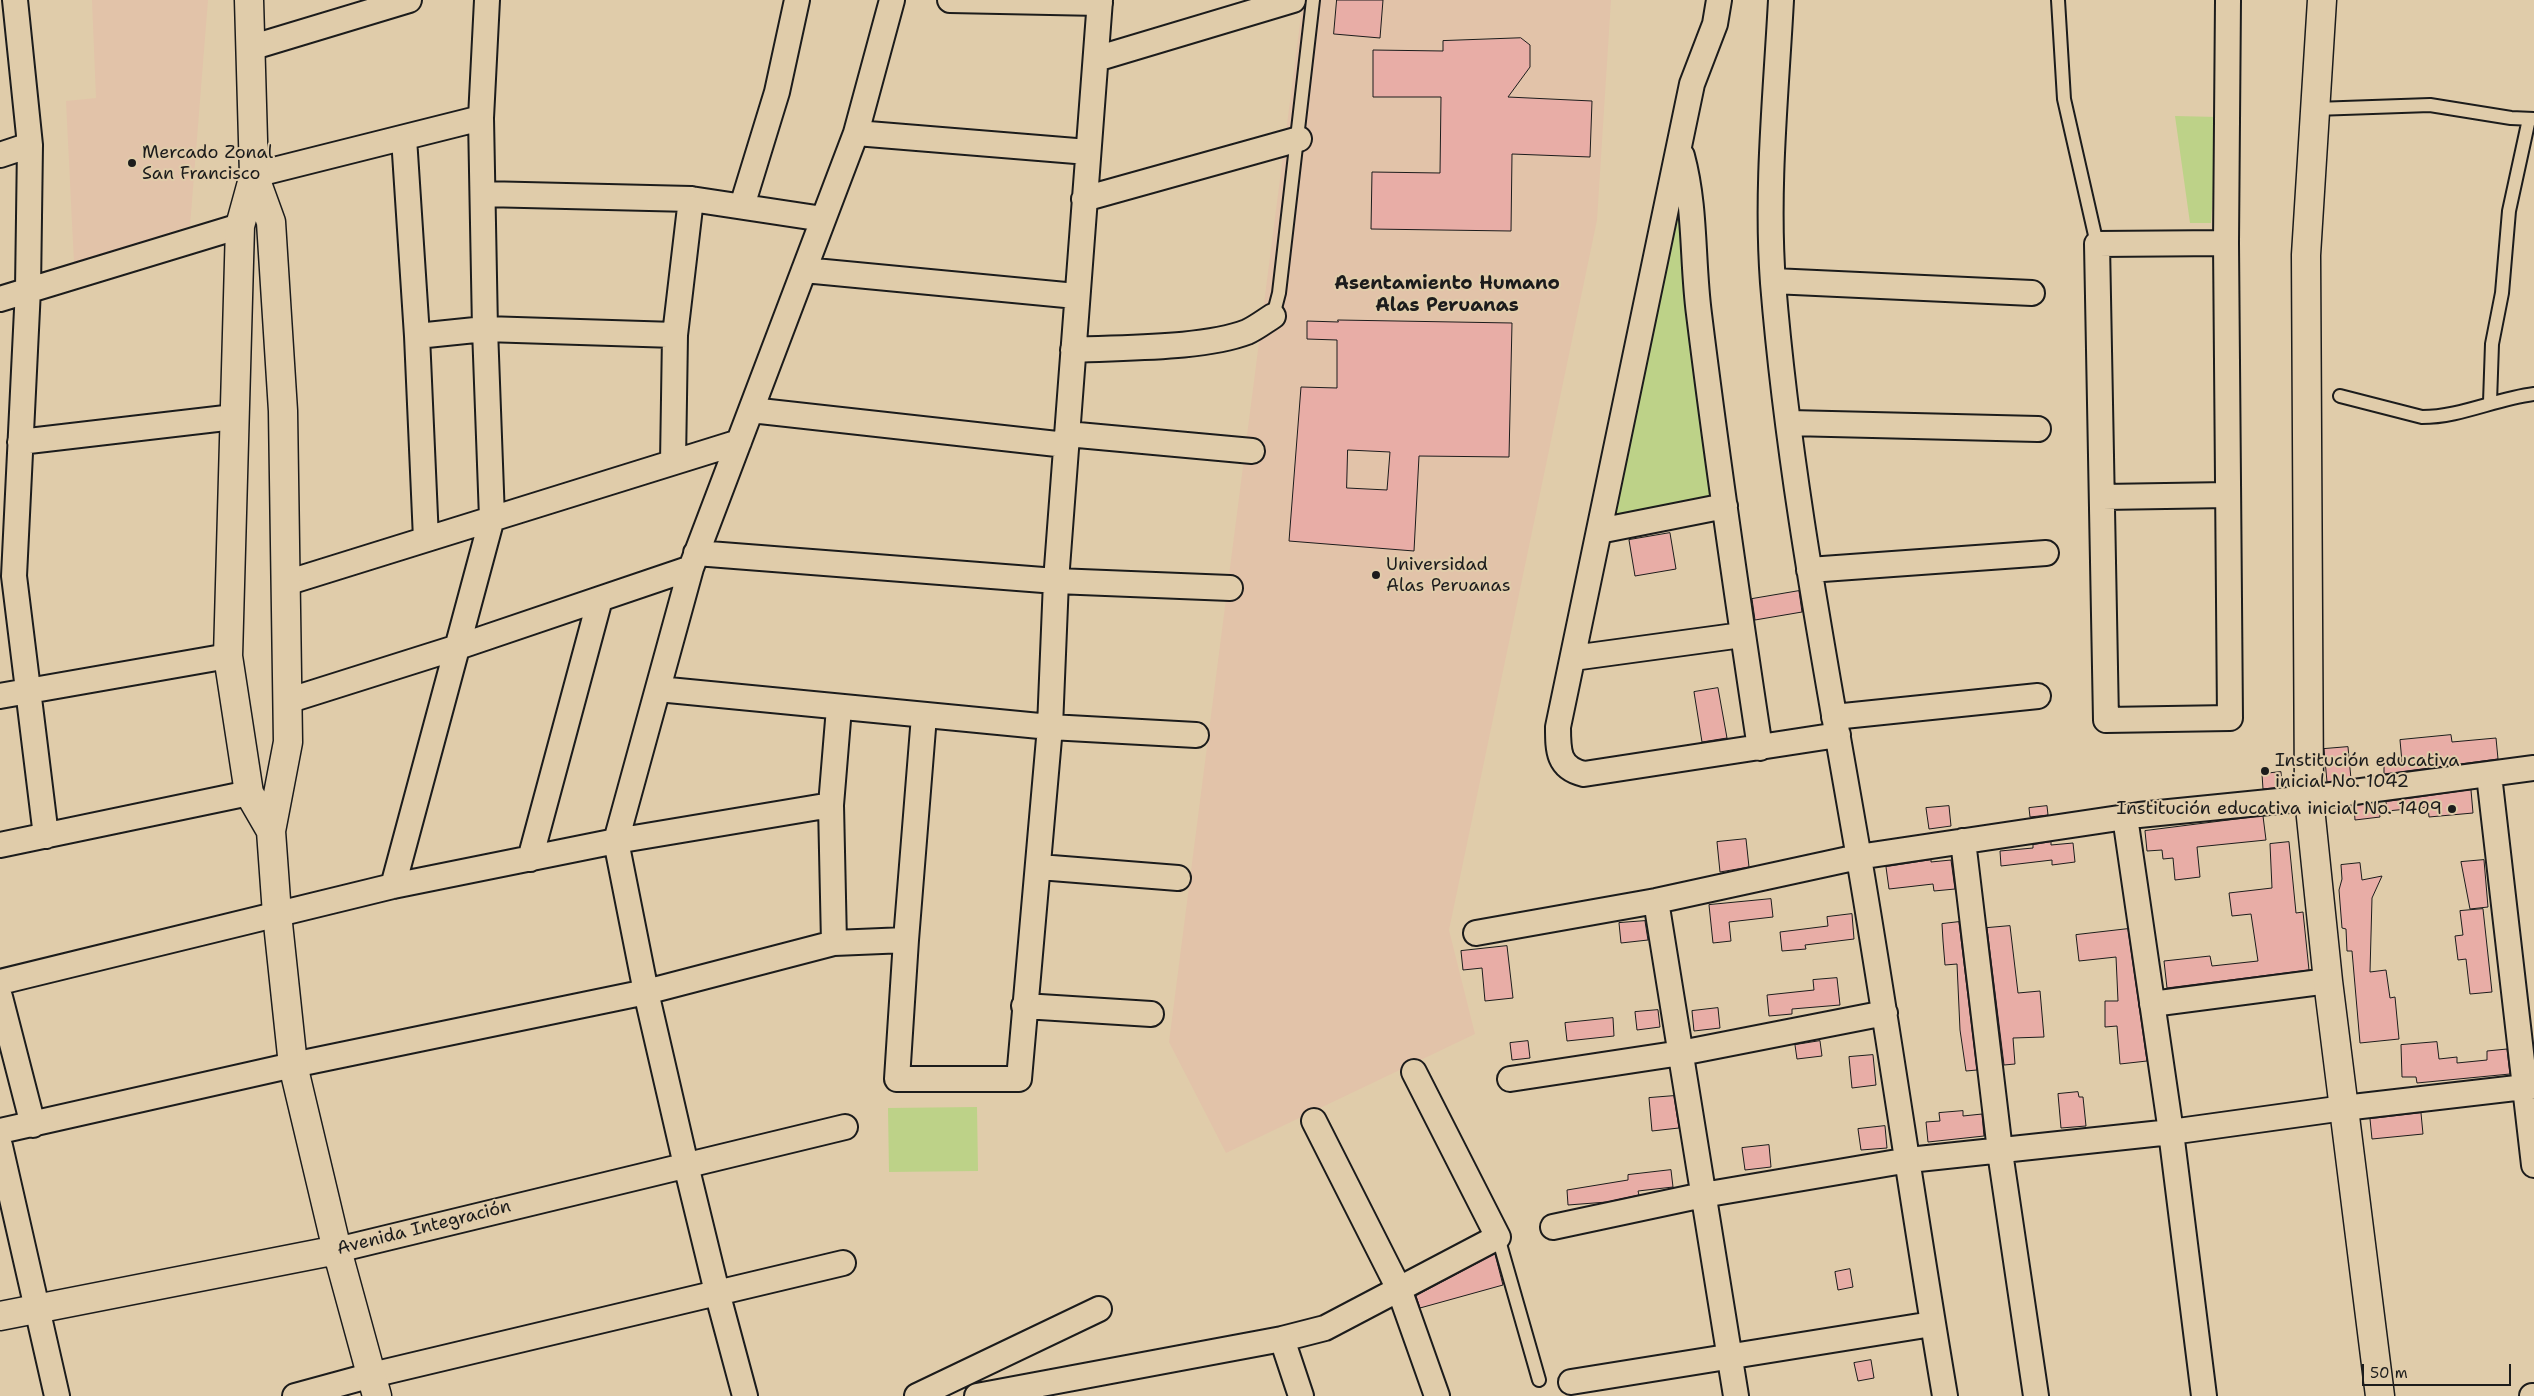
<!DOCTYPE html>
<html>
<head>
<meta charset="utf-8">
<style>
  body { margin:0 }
  #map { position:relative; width:2534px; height:1396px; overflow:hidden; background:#e0ccaa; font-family:"Shantell Sans",sans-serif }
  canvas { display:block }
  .scale { position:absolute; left:2362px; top:1364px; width:149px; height:22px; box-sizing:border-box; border:2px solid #1c1c1c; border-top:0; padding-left:6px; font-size:15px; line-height:18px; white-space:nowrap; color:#1c1c1c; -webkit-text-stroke:4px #e0ccaa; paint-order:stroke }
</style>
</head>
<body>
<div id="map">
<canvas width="2534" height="1396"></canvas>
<div class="scale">50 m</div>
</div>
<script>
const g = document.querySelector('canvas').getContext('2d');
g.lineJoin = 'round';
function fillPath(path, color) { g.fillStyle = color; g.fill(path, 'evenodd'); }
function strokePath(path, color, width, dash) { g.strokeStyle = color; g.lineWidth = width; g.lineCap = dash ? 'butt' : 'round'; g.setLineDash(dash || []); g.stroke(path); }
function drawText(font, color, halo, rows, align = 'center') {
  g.font = font + ' "Shantell Sans",sans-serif'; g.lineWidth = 4; g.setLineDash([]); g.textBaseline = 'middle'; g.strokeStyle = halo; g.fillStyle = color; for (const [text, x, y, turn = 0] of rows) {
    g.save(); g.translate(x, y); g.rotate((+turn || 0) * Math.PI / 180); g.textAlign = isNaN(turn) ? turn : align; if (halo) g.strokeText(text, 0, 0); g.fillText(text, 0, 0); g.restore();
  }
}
const built = new Path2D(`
  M92,0H208L190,226L74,263L66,101L96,98Z
  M1303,0H1611L1597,220L1449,930L1475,1034L1226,1153L1169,1042Z`);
const green = new Path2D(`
  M2175,116L2218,117L2211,223H2190Z
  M1678,203H1685L1683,289L1716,501L1611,521Z
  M977,1107L978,1171L889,1172L888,1108Z`);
const building = new Path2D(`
  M1337,0H1383L1380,38L1334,34Z
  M1521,38L1530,45V67L1508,97L1592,101L1590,157L1512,154L1511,231L1371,229L1372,172L1440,173L1441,97H1373V50L1443,51V41Z
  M1338,320L1512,323L1509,457L1419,456L1414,551L1289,541L1301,387L1337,388V340L1307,339V321L1338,322ZM1348,450L1390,452L1387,490L1347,488Z
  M1670,533L1676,569L1635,576L1629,540Z
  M1799,591L1802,612L1755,620L1752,599Z
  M1718,688L1727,738L1702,742L1694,692Z
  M2451,735L2452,742L2496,738L2498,759L2384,774V763L2402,762L2400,740Z
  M2348,747L2351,779L2327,782L2324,749Z
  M2281,772L2282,787L2263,789L2262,774Z
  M2471,790L2473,813L2429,817L2428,807L2387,811L2386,802Z
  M2378,803L2380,817L2355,820L2354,806Z
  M1949,806L1951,826L1929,829L1926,808Z
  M2047,806L2048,815L2030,817L2029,808Z
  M2263,816L2266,840L2197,847L2200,877L2175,880L2173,858L2163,859L2162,850L2147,851L2145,831Z
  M1746,839L1749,867L1720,872L1717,842Z
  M2051,842V845L2073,843L2075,862L2052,865V860L2001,866L2000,851L2033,848V845Z
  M2289,842L2296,913L2303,912L2309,970L2167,988L2164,961L2210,956L2212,966L2258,961L2251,914L2232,916L2229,893L2272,888L2270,844Z
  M1931,860V862L1951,860L1955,889L1934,891L1933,884L1889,889L1886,867Z
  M2484,860L2488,907L2470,909L2461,862Z
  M2360,863L2362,880L2382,876L2372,898L2370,972L2386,970L2390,998L2395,997L2399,1039L2360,1043L2352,951H2347L2346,929L2342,928L2339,890L2342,879L2341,865Z
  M1771,899L1773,917L1729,922L1731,941L1713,943L1709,905Z
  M2483,909L2492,992L2470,994L2466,959L2458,960L2455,936L2463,935L2460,911Z
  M1852,914L1854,939L1805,945L1806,949L1782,951L1780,932L1828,926L1827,917Z
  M1645,921L1648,940L1621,943L1619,923Z
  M1959,922L1977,1070L1966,1071L1960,1030L1957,964L1945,965L1943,941L1942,924Z
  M2010,926L2018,993L2040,991L2044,1037L2013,1038L2015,1064L2004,1065L1987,928Z
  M2128,929L2147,1061L2120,1064L2117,1026L2105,1027V1001H2118L2116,957L2079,961L2076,935Z
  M1507,946L1513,998L1485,1001L1482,968L1463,970L1461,951Z
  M1837,978L1840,1005L1792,1009V1014L1769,1016L1767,995L1814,990L1813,980Z
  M1718,1008L1720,1028L1694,1031L1692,1011Z
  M1658,1010L1660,1027L1637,1030L1635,1012Z
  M1613,1018L1614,1036L1567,1041L1565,1023Z
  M1528,1041L1530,1058L1512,1060L1510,1043Z
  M1820,1041L1822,1056L1797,1059L1795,1045Z
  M2437,1042L2439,1059L2457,1057V1063L2487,1060V1051L2507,1049L2510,1074L2417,1083L2416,1077H2402L2401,1045Z
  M1873,1055L1876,1085L1852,1088L1849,1057Z
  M2078,1092L2079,1097H2083L2086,1126L2061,1128L2058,1094Z
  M1674,1096L1679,1128L1652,1131L1649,1098Z
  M1963,1111V1116L1982,1114L1984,1136L1928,1142L1926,1122L1940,1121L1939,1113Z
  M2421,1113L2423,1134L2372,1139L2370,1119Z
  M1885,1126L1887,1148L1861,1150L1858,1129Z
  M1769,1145L1771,1167L1745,1170L1742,1148Z
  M1671,1170L1673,1187L1638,1191L1639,1195L1607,1202L1568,1205L1567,1190L1628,1180V1175Z
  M1495,1254L1503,1285L1420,1308L1416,1296Z
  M1850,1269L1853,1287L1838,1290L1835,1272Z
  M1871,1360L1874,1378L1858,1381L1854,1363Z`);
const service = new Path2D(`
  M2058,0L2064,99L2097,244
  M2315,109L2430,105L2511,118L2534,119
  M1273,316L1279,293L1313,0
  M2340,396L2422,417C2460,417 2495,399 2534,394
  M2490,402L2492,344L2502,293L2509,211L2529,119
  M1498,1237L1539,1380`);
const minor = new Path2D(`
  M15,0L30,145L28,289L14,576L46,836
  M950,0L1100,3
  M1719,0L1715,24L1692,84L1558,727C1558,751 1558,768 1584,774L1838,735
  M1781,0C1776,94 1766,189 1773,283C1789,479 1827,671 1860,864C1890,1041 1915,1219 1945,1396
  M250,48L409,0
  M1096,59L1293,0
  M856,133L1088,152
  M404,138L417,336L426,539
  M0,155L30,145
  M1682,156C1696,208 1692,261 1699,314C1717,459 1738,603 1760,748
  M254,175L481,118
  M483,194L691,199L823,219
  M1084,199L1299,139
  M742,206L777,92L797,0
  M2226,243L2097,244L2106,720L2230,718L2226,243L2228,0
  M804,270L1076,296
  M1773,281L2032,293
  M0,299L240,226
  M417,336L485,329L675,335
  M1073,350C1123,347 1202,349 1247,332C1256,328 1265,321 1273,316
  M751,410L1066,445
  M1790,423L2038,429
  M1067,434L1252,451
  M20,442L234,417
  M673,462L675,335L691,199
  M2103,497L2228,495
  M1599,531L1725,506
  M696,553L1056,581L1230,588
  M1809,570L2046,553
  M286,583L739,442
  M1573,658L1742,635
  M658,689L1050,727L1196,735
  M0,696L228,656
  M287,701L458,647L691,568
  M924,716L906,940L897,1079H1019L1050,727L1056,581L1100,0
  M1834,717L2038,696
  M2489,775L2534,1165
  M2125,817L2171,1132L2204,1396
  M1963,841L2001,1159L2036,1396
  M0,845L249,793
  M530,859L600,599
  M1039,867L1178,878
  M393,886L492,518L485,329L481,118L487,0
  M1656,901L1736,1396
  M1476,933L1656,901L1858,857L2139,815L2309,798L2534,768
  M834,943L831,805L839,708
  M0,982L393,886L616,841L831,805
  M0,997L33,1125
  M2152,1004L2328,981
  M1024,1006L1151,1014
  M1510,1079L1681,1053L1885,1013
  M1314,1121L1399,1289L1437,1396
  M0,1131L293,1065L646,992L834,943L906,940
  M0,1146L57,1396
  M1553,1227L1703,1195L1909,1160L2171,1132L2344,1108L2534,1086
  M337,1250L845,1127
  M1282,1339L1301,1396
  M1571,1382L1932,1324
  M295,1396L372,1375L843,1263
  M745,1396L717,1292L686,1165L646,992L616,841L691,568L856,133L892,0
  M917,1396L1099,1309
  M977,1396L1282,1339L1325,1328L1498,1237L1414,1072
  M2532,1396H2534`);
const tertiary = new Path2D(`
  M249,0L254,175L240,226L228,656L249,793L271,831
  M2322,0L2306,255L2309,798L2328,981L2380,1396
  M254,175L271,222L283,411L288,742L271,831L277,914L293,1065L337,1250L377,1396
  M0,1316L337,1250`);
const markers = [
  [132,163,5,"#1c1c1c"],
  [1376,575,5,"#1c1c1c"],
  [2265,771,5,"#1c1c1c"],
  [2452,809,5,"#1c1c1c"]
];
const poiNames = [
  ["Mercado Zonal",142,153],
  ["San Francisco",142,174],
  ["Universidad",1386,565],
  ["Alas Peruanas",1386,586],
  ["Institución educativa",2275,761],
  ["inicial No. 1042",2275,782],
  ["Institución educativa inicial No. 1409",2442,809,"right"]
];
const streetNames = [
  ["Avenida Integración",424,1228,-14]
];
const neighbourhoodNames = [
  ["Asentamiento Humano",1447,284],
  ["Alas Peruanas",1447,306]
];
fillPath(built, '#e2c3a9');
fillPath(green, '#bdd288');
fillPath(building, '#e8ada6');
strokePath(building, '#1c1c1c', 1);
strokePath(service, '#1c1c1c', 16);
strokePath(minor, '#1c1c1c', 28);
strokePath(tertiary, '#1c1c1c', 31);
strokePath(service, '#e0ccaa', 12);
strokePath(minor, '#e0ccaa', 24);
strokePath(tertiary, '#e0ccaa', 28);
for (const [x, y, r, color] of markers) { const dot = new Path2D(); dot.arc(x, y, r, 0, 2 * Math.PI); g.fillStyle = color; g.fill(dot); strokePath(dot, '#e0ccaa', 2); }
drawText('18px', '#1c1c1c', '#e0ccaa', poiNames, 'left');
drawText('18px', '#1c1c1c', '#e0ccaa', streetNames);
drawText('bold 19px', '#1c1c1c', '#e0ccaa', neighbourhoodNames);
</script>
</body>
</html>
